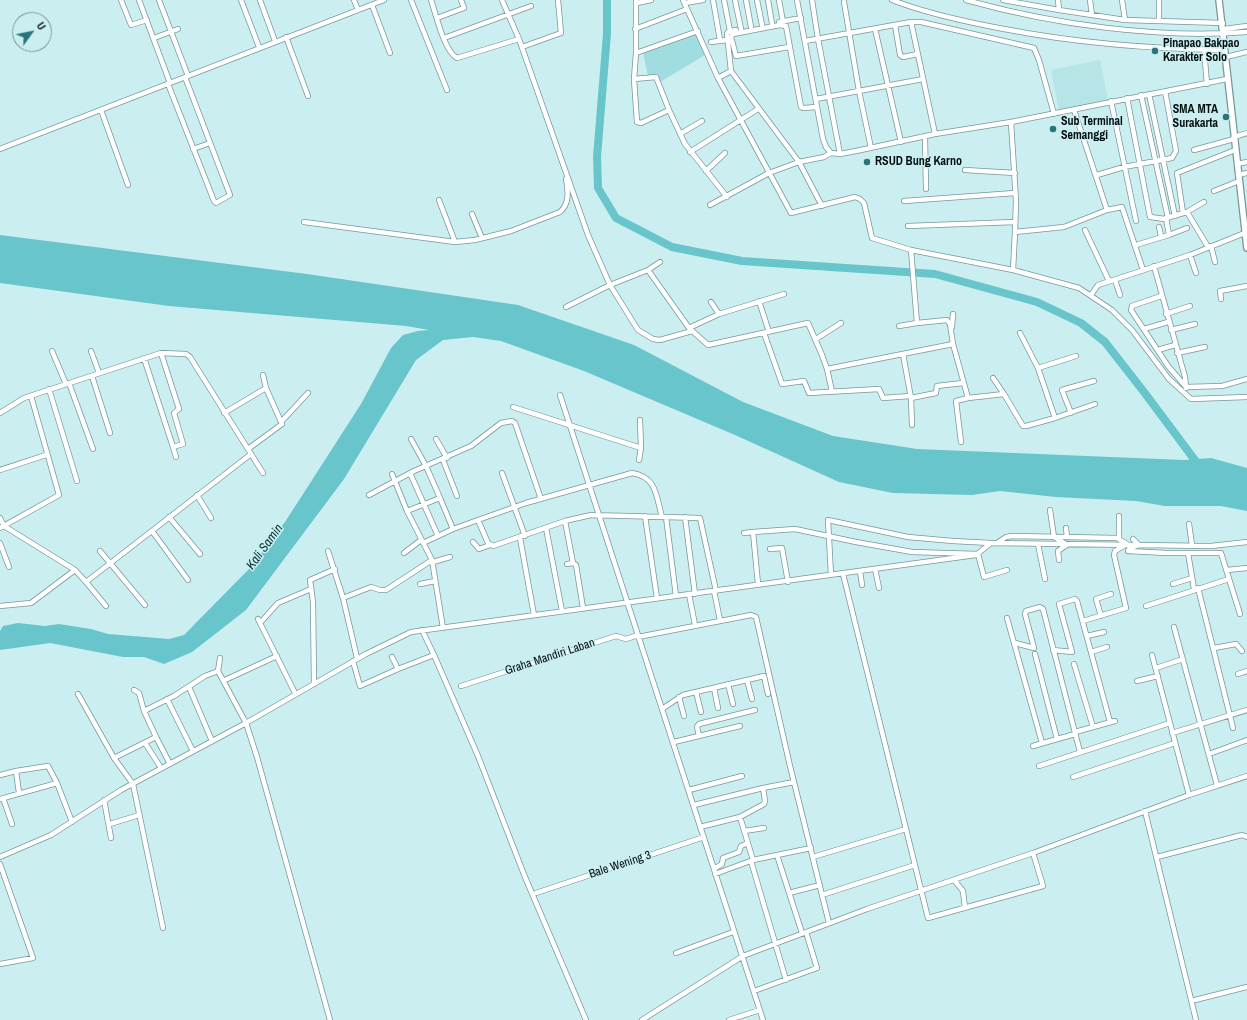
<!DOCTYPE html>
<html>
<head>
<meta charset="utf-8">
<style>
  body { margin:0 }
  #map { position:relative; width:1247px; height:1020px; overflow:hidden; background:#cbeef0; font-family:"Archivo Narrow",sans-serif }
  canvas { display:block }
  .north { position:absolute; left:12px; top:12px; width:40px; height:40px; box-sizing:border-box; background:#cbeef0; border:1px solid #7b9496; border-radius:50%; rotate:57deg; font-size:11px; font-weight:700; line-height:16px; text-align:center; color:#030e0f }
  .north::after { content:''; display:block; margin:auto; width:14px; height:18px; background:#2a7479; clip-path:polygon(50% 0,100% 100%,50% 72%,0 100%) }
</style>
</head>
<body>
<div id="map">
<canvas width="1247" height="1020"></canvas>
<div class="north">U</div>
</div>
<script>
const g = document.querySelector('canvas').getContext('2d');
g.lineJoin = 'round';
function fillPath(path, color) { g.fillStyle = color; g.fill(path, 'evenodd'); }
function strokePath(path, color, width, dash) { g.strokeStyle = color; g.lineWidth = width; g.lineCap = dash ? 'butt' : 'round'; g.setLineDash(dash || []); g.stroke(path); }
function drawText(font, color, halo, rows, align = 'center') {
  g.font = font + ' "Archivo Narrow",sans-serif'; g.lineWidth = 3; g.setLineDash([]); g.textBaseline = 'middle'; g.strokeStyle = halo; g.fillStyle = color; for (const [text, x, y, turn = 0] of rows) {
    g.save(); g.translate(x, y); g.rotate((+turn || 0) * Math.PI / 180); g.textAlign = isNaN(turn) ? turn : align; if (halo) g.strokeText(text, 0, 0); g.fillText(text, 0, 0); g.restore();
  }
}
const built = new Path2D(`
  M1100,60L1108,100L1059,110L1051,70Z`);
const green = new Path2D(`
  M696,34L705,55L660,82L658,74L648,76L643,53Z`);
const water = new Path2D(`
  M0,235L307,274L518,305L634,345L743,402L833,436L917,449L1184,460L1211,458L1247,468V511L1221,506H1165L1136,501L1056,497L1000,491L972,495L893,493L839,482L735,435L584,371L501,341L473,337L443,340L416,360L344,479L246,610L192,652L164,664L144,657H123L50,643L0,650V631L3,626L18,623L45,626L59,624L91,629L108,634L169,639L184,635L249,569L285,522L361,404L391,348L403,335L418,331L429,330L406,326L169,306L0,283Z`);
const river = new Path2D(`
  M607,0V34L597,157L598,188L616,218L672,247L742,261L935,274L1037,302L1081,323L1105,342L1144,392L1200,467`);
const minor = new Path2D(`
  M121,0L131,25L147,20
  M139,0L170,83
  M159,0L188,76
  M241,0L259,47
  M260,0L275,41
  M354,0L358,10
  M411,0L447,90
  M431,0C436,14 444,51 457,58L519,39
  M502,0L519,39L588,235L610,285L638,330L653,339L660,340L692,331
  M636,0V53L634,79L637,122L641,123L669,110
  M683,0L718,78L731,71L799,162L824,157L831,153L840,154L856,151L935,134L1011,122L1227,79
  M713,0L720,40
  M724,0L730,31
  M735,0L741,29
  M746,0L751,27
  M757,0L762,25
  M768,0L772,24
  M779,0L783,22
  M797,0L823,139L826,147L831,153
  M812,0L818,39L840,154
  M892,0C928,14 966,22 1004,29C1077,43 1151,49 1225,50
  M966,0C1052,24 1157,39 1247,32
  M1003,0L1059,10L1058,0
  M1090,0L1092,15
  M1122,0L1125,20
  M1159,0V21
  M844,2L859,91L871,148
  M637,3L651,0
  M685,3L703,0
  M372,5L390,53
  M1059,10L1125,20L1223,23
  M437,18L464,8L461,0
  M779,22L801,18
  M911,22H921L1034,48L1039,60L1054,114
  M895,25L900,55L903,57L918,54
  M635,29L687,9
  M875,29L901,142
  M1224,29L1247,26
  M286,37L308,96
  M154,38L178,29
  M444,38L531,6
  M805,41L911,22L935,134
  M711,42L727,40
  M522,47L561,33L558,0
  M789,47L736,56L731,37L733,34L780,25L786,26L801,107L803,108L817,107
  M1204,49L1207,84
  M636,53L698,31
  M1226,57L1247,52
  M731,71L727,34L728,32L736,30
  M718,78L791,213L855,197L860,199L864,203L872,238L911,250L1013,270L1079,288L1112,310L1132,330L1169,379L1191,399L1247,397
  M634,79L656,77L669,110L685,144L727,197
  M168,84L214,201L216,203L230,195L185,77
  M1149,94L1175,216
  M1141,95L1168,218
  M1127,98L1150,217L1165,219
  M816,99L923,79
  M1111,101L1136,221
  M101,110L128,185
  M1074,110L1107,210
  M1011,122L1016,201L1015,232L1064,227L1107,210L1122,207L1143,270
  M680,134L702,121
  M925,137L926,189
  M1234,137L1247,133
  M0,149L384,0
  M193,149L210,143
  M1194,150L1234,139
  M690,152L758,109
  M1237,164L1247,162
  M965,170L1015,173
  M706,171L725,153
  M1097,175L1124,167L1172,158L1176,151L1165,91
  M1238,175L1247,173
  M1214,191L1239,181
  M439,200L455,242
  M904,201L1015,193
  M710,205L769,173L799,162L822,206
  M1187,212L1208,247
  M1183,213L1177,173L1235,150
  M472,214L482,238
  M304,222L455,242L475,240L511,231L560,212C570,203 568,191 566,179
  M908,226L1015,222
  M1159,227L1161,236
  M1085,230L1109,281
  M1169,235L1187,228
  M1136,245L1169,235L1166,218L1187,212L1204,202
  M1211,246L1215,262
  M911,250L917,323L947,320L950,324L953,344
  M1190,255L1196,273
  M1154,266L1185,377L1186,388
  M648,270L660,262
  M1013,270L1015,232
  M1115,280L1120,295
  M1091,295L1098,285L1190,255L1247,232
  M1161,296L1132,306L1131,310L1168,366L1186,387L1222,386L1247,379
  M1221,299L1220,291L1247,286
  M759,301L769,332
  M566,307L610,285L648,270L689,328L708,345L808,323L822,355L827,369L953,344L968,398L1004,394L1023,426H1026L1055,418L1038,368L1020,333
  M719,314L784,294
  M1166,314L1190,306
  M899,326L917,323
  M952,327L953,314
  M689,328L719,314L711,302
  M1144,329L1168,322
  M1171,330L1195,324
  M764,333L782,384L804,381L809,393L879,389L883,398L910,396
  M816,339L841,323
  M1158,350L1175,345
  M52,351L66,384
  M91,351L99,373
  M1177,353L1205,347
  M903,354L911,398L912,425
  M144,358L173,447L183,444L174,413L179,409L161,353
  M1038,368L1076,356
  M827,369L832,391
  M92,376L110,433
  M993,378L1004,394
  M69,383L93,449
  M49,389L77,481
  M560,395L763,1020
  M911,398L936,393L937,386L963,383
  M513,407L641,448L639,460
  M0,413L24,398L161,353L186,354L190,357L263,473
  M224,413L266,388
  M1071,413L1062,390L1094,381
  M1055,418L1095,404
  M640,420L641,448
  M282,421L308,393
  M411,439L426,466L440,498
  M436,439L447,458
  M961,442L956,401L968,398
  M173,447L176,457
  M248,449L282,424L266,388L263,375
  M443,460L457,496
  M0,470L46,455
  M410,473L438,536
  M502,473L525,536
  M392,474L407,511L432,560L443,628
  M197,495L211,518
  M369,495L414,471L471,446L501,423L512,421L515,423L541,499
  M1050,510L1054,537L1064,543
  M407,511L440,498L453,529
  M645,516L657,598
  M1119,516V538
  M169,517L200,554
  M666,517L676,596
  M685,517L695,594
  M0,518L4,526L75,570L86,582L251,454
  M478,520L526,503L632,473C657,477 656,496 662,517
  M565,521L573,563
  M1189,524L1192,545
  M0,528L59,495L31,396
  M546,528L562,611
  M1066,528L1067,537
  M152,531L188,580
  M753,532L795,529L856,542L912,552L978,554L984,577L1007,570
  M744,533L753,532L758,584
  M520,538L534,615
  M473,542L479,549L490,545
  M0,543L9,567
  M423,543L453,529L478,520L488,543L493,546L565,521L591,515L700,518L716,591
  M997,543L1006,537L1012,536L1117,538L1127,544L1115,551L1114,555L1126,608L1083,621
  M1038,544L1045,579
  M770,549L782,548L788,582
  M100,551L145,605
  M328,551L343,598L357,658
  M1128,551L1166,553H1221L1240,614
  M1128,551L1129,549L1139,545L1133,539
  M404,553L421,540
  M1188,553L1194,589
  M1059,560L1058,551L1068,544
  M433,562L450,557
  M567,564L573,563L576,565L583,608
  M875,569L879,588
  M1227,570L1247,568
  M860,571L862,585
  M843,574L928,918L1043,886L1033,853
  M831,575L828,520L908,537L953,541L991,543
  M86,582L106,606
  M420,584L435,581
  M1173,584L1192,578
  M1198,588L1233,728
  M714,591L720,620
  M689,594L695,625
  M343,598L371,587L380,590H386L432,560
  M0,606L31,603L75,570
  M1146,606L1229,579
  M1101,616L1096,599L1111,594
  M1007,618L1042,743
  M258,619L295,693
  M260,623L278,603L311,589
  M1174,627L1217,785
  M1087,636L1104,632
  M638,637L751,615L756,617L790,766L829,923
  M1015,643L1034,648
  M1034,648L1025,614L1026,611L1040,607L1043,609L1080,752
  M1214,648L1236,644L1242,651
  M1053,650L1072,652L1059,604L1075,599L1077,601L1110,722
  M1091,652L1107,647
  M1035,654L1057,739
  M434,655L478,756L525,877L586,1020
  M1152,655L1189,795
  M392,657L398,669
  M220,658L218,671L246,723L257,757L330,1020
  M353,661L360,686L398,669L434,655L422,630
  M1074,664L1093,727
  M1156,668L1183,659
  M1238,674L1247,671
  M225,680L277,656
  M747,680L752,699
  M1137,681L1158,676
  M314,684L313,602L310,580L335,569
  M728,684L733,704
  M461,686L616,636L626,639L638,635
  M189,687L212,741
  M714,688L718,708
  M134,690L139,693L144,711
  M696,692L701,712
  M78,694L114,758L133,784L163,928
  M679,697L684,716
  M167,699L193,751
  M662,709L683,695L764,676L768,694
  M1075,732L1115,721
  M1172,733L1247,710
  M699,736L697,727L699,724L755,710
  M156,737L144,711L174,696L205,676L218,671
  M674,742L740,726
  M145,743L161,768
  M1033,746L1075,734
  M1209,754L1247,740
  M114,758L156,737L170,764
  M1039,766L1170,723
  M16,771L48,766L57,783
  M0,775L16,771L19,793
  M1073,777L1175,743
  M763,788L794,782
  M689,790L742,776
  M3,798L12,824
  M0,799L57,783L72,822
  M104,800L111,838
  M694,805L763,788L765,801L764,804L740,817
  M1145,811L1196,1020
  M110,824L139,815
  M700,827L740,817L753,860
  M744,831L764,828
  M777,855L802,933
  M0,857L51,835L121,790L246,723L366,654L411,632L976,555L991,543L1211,546L1247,542
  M813,857L906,829
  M1157,857L1242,835L1247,837
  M751,861L786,980
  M0,864L33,958L0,964
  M714,869L722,864L723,858L739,852L741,846L748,843
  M715,874L753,860L811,848
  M954,880L963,891L965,908
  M536,893L704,837
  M789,893L820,885
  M822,895L915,865
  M676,953L733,932
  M754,991L817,968L806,932
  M1195,1000L1247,987
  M642,1020L743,956L867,909L1033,853L1189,795L1247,776
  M729,1020L760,1010`);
const major = new Path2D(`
  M1219,0L1247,248`);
const markers = [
  [1155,51,4,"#2a7479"],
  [1226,117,4,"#2a7479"],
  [1053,129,4,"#2a7479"],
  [867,162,4,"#2a7479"]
];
const poiNames = [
  ["Pinapao Bakpao",1163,44],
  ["Karakter Solo",1163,58],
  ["SMA MTA",1218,110,"right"],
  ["Surakarta",1218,124,"right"],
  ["Sub Terminal",1061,122],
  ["Semanggi",1061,136],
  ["RSUD Bung Karno",875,162]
];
const streetNames = [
  ["Graha Mandiri Laban",550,657,-18],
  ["Bale Wening 3",620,865,-18]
];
const waterNames = [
  ["Kali Samin",265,547,-54]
];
fillPath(built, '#b7e4e7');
fillPath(green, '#a0dde1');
fillPath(water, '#69c5cc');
strokePath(river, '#69c5cc', 8);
strokePath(minor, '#77989a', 6);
strokePath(major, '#77989a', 8);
strokePath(minor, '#fff', 4.5);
strokePath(major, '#fff', 5.5);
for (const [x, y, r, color] of markers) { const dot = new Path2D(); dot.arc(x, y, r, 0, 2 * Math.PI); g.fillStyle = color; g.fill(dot); strokePath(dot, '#cbeef0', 1.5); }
drawText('bold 12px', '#030e0f', '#cbeef0', poiNames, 'left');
drawText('12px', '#030e0f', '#cbeef0', streetNames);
drawText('italic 13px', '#023235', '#cbeef0', waterNames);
</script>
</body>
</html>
